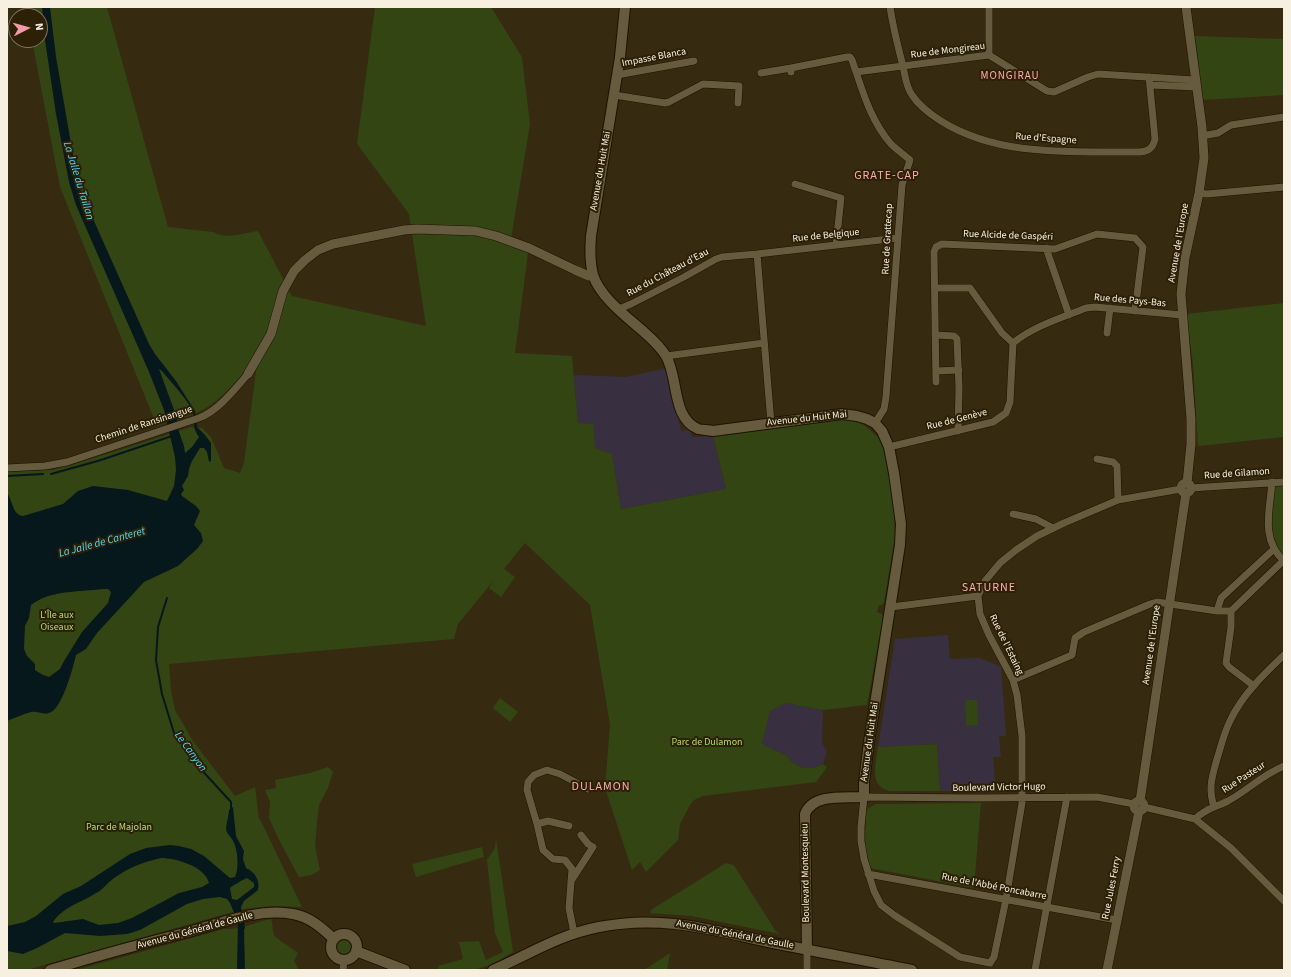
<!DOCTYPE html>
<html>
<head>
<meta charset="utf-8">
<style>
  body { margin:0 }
  #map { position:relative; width:1291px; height:977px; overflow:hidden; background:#362b11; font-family:"Source Sans 3",sans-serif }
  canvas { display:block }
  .frame { position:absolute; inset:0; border:8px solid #f7f0e1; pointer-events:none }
  .north { position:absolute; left:8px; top:8px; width:40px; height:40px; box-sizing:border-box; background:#2c2107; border:1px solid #7d745e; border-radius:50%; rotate:84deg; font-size:11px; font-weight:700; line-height:16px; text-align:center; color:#f7f0e1 }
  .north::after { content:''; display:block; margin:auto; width:14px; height:18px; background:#f49aa4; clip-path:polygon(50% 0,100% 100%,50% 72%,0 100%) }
</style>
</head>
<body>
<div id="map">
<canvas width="1291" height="977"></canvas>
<div class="frame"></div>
<div class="north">N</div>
</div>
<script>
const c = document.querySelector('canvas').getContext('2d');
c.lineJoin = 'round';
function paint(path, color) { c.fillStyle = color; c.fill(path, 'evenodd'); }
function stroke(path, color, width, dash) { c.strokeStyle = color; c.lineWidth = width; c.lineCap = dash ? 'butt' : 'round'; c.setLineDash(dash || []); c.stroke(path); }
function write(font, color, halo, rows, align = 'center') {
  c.font = font + ' "Source Sans 3",sans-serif'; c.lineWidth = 4; c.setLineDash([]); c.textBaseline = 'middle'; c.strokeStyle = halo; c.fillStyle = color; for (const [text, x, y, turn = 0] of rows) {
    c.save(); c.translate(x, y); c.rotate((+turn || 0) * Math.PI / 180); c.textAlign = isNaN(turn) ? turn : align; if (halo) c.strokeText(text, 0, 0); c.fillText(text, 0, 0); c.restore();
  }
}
paint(new Path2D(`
  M667,368L681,431L690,430L692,437L713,436L726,489L621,509L612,454L595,448L578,423L574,375L626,377Z
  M948,635L950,659L980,658L1001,667L1006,736H999L1001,757H993L996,791H940L937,744L878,747L895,639Z
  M786,703L823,710L822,743L827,751L823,764L813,768H804L793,763L787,756L762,744L770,711Z`), '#383040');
paint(new Path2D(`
  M21,7H107L168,227L213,232C226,240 244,233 258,231L292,296L426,326L409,214L357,144L375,7H491L522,57L530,124L510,245L528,253L515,353L572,356L578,423L593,424L595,448L612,454L621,509L726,489L713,436L834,420L850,419L864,425L880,439L885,451L894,505L895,537L884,602L882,605H879L877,612L882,614L883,617L867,705L823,710L786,703L770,711L762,744L787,756L793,763L804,768H813L823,764L827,767L816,782L703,796L694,800L690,805L680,824L678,840L646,872L640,862L632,870L605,788L610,725L590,605L525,543L504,569L515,577L501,597L489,588L494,580L458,624L454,639L169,664L171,690L175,710L193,741L235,796L255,787L259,819L261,821L302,907L273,906L243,909L242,911L234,914L233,912L30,969L7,970V472L53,470L69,466L191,427L202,428L211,437L224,468L240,473L244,463L256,371L246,370C232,386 216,405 196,413C184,419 170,421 157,426L60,187L32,40H40V16H24Z
  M1195,36L1284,39V95L1203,100Z
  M1284,303V437L1198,446L1193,364L1186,314Z
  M1277,484H1284V558C1265,537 1270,513 1274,487Z
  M500,698L518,712L510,722L493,708Z
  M965,700H977L978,725L966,726Z
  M937,744L940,791H890C868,787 876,762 878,747Z
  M328,767L333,772L328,788L319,805L317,822L315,846L320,870L312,875L299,877L279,840L269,818L270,802L265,790L276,788L275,780L310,773Z
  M981,803L974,888L870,868L865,846L866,810L875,804Z
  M496,839L513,952C500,960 486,968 471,970C461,971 449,970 439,970L438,966L463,959L459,942L479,941L486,960L503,952L495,933L487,860L495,848Z
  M482,847L484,857L416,877L412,864Z
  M726,863L733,865L735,867L775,930L780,934L691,916L650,913L651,910Z
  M271,919C273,923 272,930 274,935C277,939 293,949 298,953L294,961L299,970H76L224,929C243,930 254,922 271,919Z
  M335 947a9 9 0 1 1 18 0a9 9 0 1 1-18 0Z
  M670,953L667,970H644Z`), '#334512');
paint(new Path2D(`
  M42,7H50L56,57L77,178L81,192L149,344L155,354L176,381L195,411L197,427L205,435L211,443V461L209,462L207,452L204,448H200L192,461L189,469L188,476L182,486L184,490L181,494L182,496L196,506L200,511L194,525L201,533L203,541L197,549L178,566L144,582L97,633L86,649L76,655C73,668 62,710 49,713C43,715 37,711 31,712C23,714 15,718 7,721V493C13,500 12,515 23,516L63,504L78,491L93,486L128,490L167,501L174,486L176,470L175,457L164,410L149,372L76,205L69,182L56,114L45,40ZM159,369L162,371C170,381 189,401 193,412C196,423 191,426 199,437L192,447L185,453L184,446L178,429L177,418ZM103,589H108L111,592L108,603L82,632L64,661L60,669L49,677L43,675L35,670V664L27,656L24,649L25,626L29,618L31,605C50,590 79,592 103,589Z
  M233,807L236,836L244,851L243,859L246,868C255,872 260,880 258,890L244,901L241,907L245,928L244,930L245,970H237L238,922L230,903L227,899L220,897L203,899L187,904L140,930L127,934L100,936L65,933L37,948L23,954L7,951V926L25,922L36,916L63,894L81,886L130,854L146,848L170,845L179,846L191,849L204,856L230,878L235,877C239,869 238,852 234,843C232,837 227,835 226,829C226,823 229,816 229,810ZM161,858C175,858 205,866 209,883L202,887L179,893L132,918L118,923L99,925L83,919L54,923L53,922C64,906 81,903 96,893C101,891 104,887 108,883C125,869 139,863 161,858ZM247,878L254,883V887L237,900L232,899L230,888C232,886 244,879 247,878Z`), '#07181d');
stroke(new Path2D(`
  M51,474L101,460L172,436
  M7,476L43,474
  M167,598L158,627L156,660L162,694L174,733L197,765L231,802V811`), '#07181d', 2);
const minor = new Path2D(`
  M890,7C893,27 898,47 903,66C905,76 906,87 912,95C919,106 930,114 941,121C1000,158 1074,151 1140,152C1149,151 1153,148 1155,139L1149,77
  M989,7V55
  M791,72V68L847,57H850L852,60C862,89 870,120 891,144C896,149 903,154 910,160L902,185L886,397L884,409L875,423
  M856,72L989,55L1047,91L1054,92L1088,77L1098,74L1195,80
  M761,73L791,68
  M617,75L694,61
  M1150,85L1196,87
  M614,95L665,103L669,102L703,84L739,86L738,103
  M1202,136L1218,133L1231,125L1284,117
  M795,184L841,198L836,245
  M1199,193L1207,194L1284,187
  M1046,248L1069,315
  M757,254L898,238
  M935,288H970L1002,333L1013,343
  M619,309L631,304L684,277L716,259L722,257L757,254L771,423
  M1107,333L1110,308
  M935,335L954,336L957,339L959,388L958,431
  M1013,343C1034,326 1061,318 1086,308L1095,307L1182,315
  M666,356L764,343
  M936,371L959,370
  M936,382L934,252L936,247L942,244L1055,249L1097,234L1135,238L1143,247L1135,311
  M889,447L993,422L1006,413L1010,402L1013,343
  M1097,459L1113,462L1117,466L1118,500
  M7,468L45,466L67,462L199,418C218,411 235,389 248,374
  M1272,482C1270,509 1260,539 1284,561
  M1191,488L1284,482
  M1013,514L1036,519L1053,528
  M891,607L978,596
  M1217,611L1221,598L1274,549
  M1231,611V627L1226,663L1229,667L1254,686
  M1013,680L1072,655L1075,638L1084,632L1150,604L1157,602L1217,611H1231L1284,560
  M1144,807L1195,819L1231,848L1284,901
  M1214,807C1208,788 1212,777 1217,759C1221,746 1224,733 1230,721C1242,695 1264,674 1284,655
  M1195,819C1207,808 1214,808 1228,801C1248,790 1262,775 1284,766
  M537,824L548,821L569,826
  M868,874L1117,920
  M571,881L593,847L588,844L581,835
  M574,933L569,908L572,869L565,860L553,859L543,850L537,824L527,790L528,782L534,775L547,770L560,774L588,789
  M807,950V970
  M990,963L994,957L1006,899L1022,803V736L1017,695L1013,680L989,635L980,614L978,596L985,581L1000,563L1016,550L1037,536L1064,523L1118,500L1181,489
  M990,963L960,957L894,915L881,905L874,891L864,859L861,841V827L864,797L977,798L1097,797L1134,804
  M343,970L344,960
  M1035,970L1067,797`);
const tertiary = new Path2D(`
  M1186,7L1202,127L1204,158L1199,193L1185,258L1181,294L1191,419V444L1187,483
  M248,374L271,334L283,291L294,271L305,260L318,250L333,244L404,230L417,229L476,231L496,236L529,248L575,270L589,276L593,275
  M1181 488a5 5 0 1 1 10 0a5 5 0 1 1-10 0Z
  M1134 806a5 5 0 1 1 10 0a5 5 0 1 1-10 0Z
  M1140,801L1186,493
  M1107,970L1139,811`);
const secondary = new Path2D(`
  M625,7L620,57L591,236C590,248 590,263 593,275C600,297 627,317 644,332C652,339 660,346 666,356C679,378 671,417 698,429C702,430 708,430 713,431L842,414L857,416L867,419L875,423L882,431L889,447L894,473L901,524L900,545L869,742L864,782V797C845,798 813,793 805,814L807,950
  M331 947a13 13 0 1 1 26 0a13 13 0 1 1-26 0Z
  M356,951L405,970
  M50,970C97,956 144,943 192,931C224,922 259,908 293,914C310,917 322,928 334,939
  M493,970C530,954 558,935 599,927C664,914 715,931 778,944C823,953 868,961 912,970`);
stroke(minor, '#1d1300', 8);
stroke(tertiary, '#1d1300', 10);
stroke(secondary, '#1d1300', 12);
stroke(minor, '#665a3f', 7);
stroke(tertiary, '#665a3f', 9);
stroke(secondary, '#665a3f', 10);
write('10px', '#f7f0e1', '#2c2107', [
  ["Rue de Mongireau",948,51,-7],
  ["Impasse Blanca",654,58,-11],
  ["Rue d'Espagne",1046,139,4],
  ["Avenue du Huit Mai",601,171,-80],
  ["Rue de Belgique",826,236,-6],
  ["Rue Alcide de Gaspéri",1008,236,2],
  ["Rue de Grattecap",888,239,-87],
  ["Avenue de l'Europe",1179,243,-80],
  ["Rue du Château d'Eau",668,273,-28],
  ["Rue des Pays-Bas",1130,301,5],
  ["Avenue du Huit Mai",807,419,-6],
  ["Rue de Genève",957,420,-14],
  ["Chemin de Ransinangue",144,425,-18],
  ["Rue de Gilamon",1237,474,-4],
  ["Rue de l'Estaing",1006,645,64],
  ["Avenue de l'Europe",1152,645,-82],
  ["Avenue du Huit Mai",870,742,-82],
  ["Rue Pasteur",1244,778,-33],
  ["Boulevard Victor Hugo",999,788,-1],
  ["Boulevard Montesquieu",806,873,-91],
  ["Rue de l'Abbé Poncabarre",994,887,11],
  ["Rue Jules Ferry",1112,888,-79],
  ["Avenue du Général de Gaulle",195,931,-15],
  ["Avenue du Général de Gaulle",735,935,11]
]);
write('10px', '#b1de68', '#2c2107', [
  ["L'Île aux",57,616],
  ["Oiseaux",57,628],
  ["Parc de Dulamon",707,743],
  ["Parc de Majolan",119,828]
]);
c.letterSpacing = '1px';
write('11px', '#feaab2', '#2c2107', [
  ["MONGIRAU",1010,77]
]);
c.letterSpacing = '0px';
write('italic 11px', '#51dafb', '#2c2107', [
  ["La Jalle du Taillan",78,181,73],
  ["La Jalle de Canteret",102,543,-15],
  ["Le Canyon",190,752,54]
]);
c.letterSpacing = '1px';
write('12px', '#feaab2', '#2c2107', [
  ["GRATE-CAP",887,176],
  ["SATURNE",989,588],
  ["DULAMON",601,787]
]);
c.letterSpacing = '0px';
</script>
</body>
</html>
